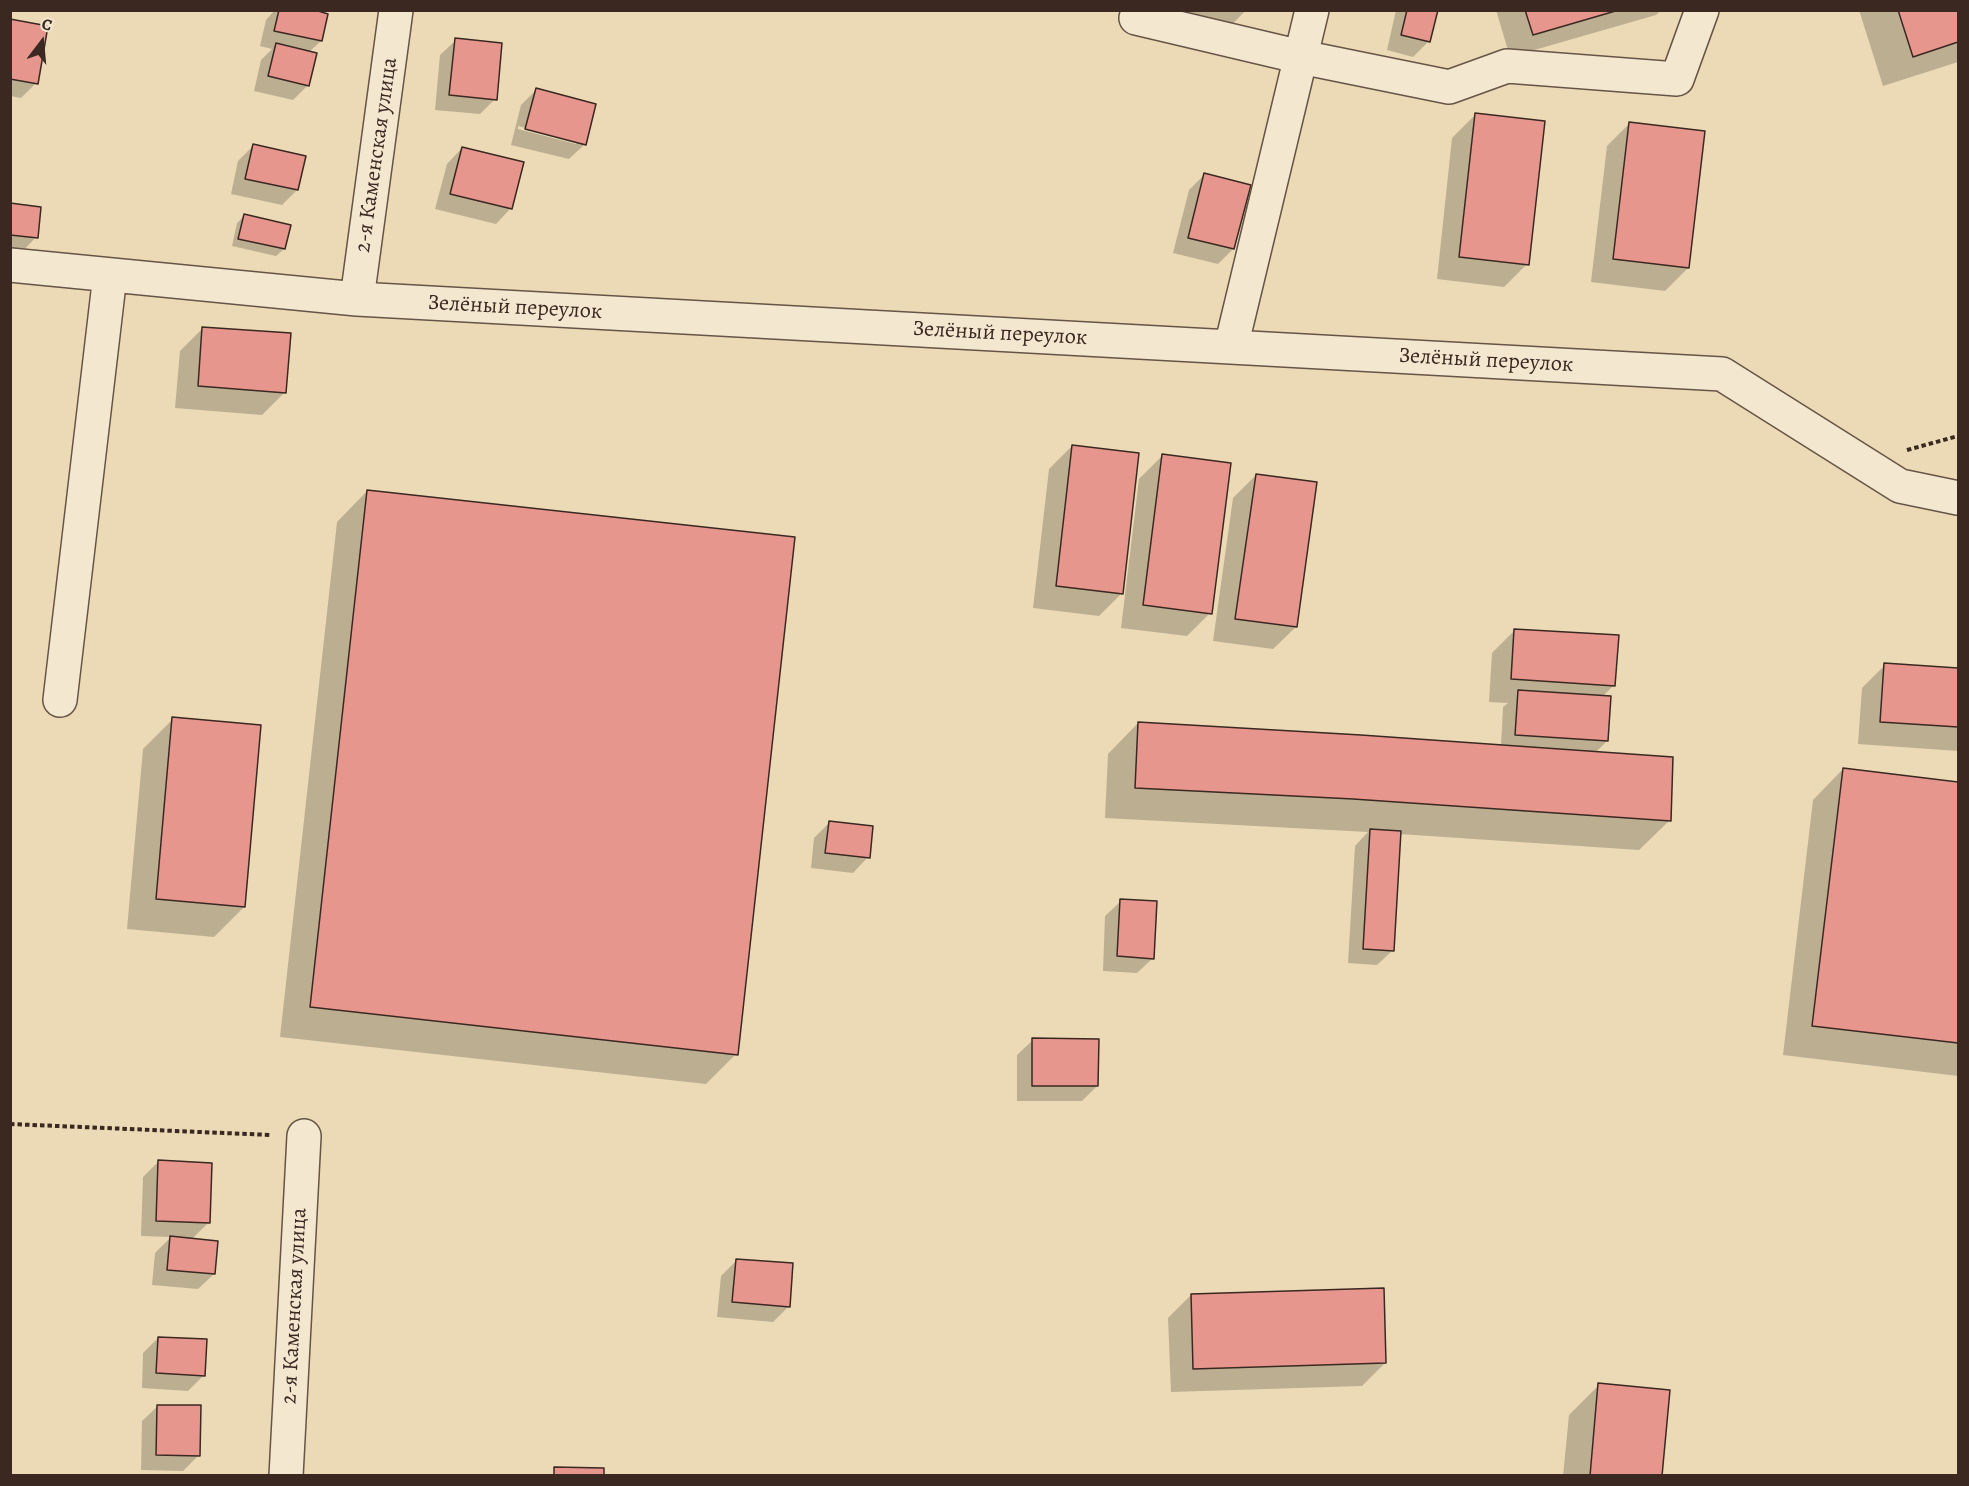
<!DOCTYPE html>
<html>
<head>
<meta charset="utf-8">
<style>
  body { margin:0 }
  #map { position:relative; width:1969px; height:1486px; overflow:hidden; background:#ecdab6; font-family:Alegreya,serif }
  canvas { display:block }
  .frame { position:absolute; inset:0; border:12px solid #3a2821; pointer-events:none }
  .north { position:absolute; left:12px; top:12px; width:60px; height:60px; -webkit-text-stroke:4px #f3e7d0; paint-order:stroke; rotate:16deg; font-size:16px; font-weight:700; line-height:24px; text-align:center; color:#3a2821 }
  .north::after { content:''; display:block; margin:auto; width:21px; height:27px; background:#3a2821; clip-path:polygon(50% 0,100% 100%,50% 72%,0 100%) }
</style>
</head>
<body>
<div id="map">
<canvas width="1969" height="1486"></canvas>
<div class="frame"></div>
<div class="north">С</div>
</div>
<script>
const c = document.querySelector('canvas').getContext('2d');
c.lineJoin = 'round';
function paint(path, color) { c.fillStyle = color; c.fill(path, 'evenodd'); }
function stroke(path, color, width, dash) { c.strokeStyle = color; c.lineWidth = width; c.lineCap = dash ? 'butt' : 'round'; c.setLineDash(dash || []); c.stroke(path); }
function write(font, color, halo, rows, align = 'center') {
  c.font = font + ' Alegreya,serif'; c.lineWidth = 5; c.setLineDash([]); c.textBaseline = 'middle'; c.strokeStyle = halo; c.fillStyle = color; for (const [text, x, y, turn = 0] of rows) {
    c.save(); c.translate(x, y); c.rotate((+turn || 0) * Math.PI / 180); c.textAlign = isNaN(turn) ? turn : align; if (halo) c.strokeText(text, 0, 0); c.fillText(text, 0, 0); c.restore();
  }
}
paint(new Path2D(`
  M275,10H308L321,41L309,52L308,85L293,100L254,91L261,60L272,49L260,46L266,20Z
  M1133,10H1246L1221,36Z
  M1396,10H1436L1429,41L1413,57L1387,50Z
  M1496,10H1661L1656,15L1510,57Z
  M1859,10H1958V62L1883,86Z
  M10,20L36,83L21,98L10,96Z
  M456,40L495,99L480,114L435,110L440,55Z
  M536,90L585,144L569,159L511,145L521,105ZM518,126L576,141V144L518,129Z
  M1475,115L1527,264L1504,287L1437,279L1452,138Z
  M1630,123L1688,268L1665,291L1591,282L1607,146Z
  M253,146L297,190L282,205L231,194L238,161Z
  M462,148L511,208L496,224L435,209L447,164Z
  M1204,175L1233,249L1218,264L1173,253L1189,190Z
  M10,204L36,237L21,253L10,251Z
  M244,216L289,226L284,249L276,256L232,246L237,223Z
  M203,328L285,392L262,415L175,408L180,351Z
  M1072,446L1122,593L1099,616L1033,608L1049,469Z
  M1162,456L1210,613L1187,636L1121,628L1139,479Z
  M1256,475L1296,627L1273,649L1213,641L1233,498Z
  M367,491L736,1054L706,1084L280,1037L337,522Z
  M1515,630L1614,685L1602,697L1607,741L1595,753L1670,820L1639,850L1399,834L1393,950L1377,965L1348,963L1355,846L1368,832L1105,818L1108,754L1138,723L1501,746L1503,707L1508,703L1489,702L1492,653Z
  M1885,665L1958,670V751L1858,744L1862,688Z
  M173,719L244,907L214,937L127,929L143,749Z
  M1843,769L1958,783V1076L1783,1055L1813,800Z
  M829,823L868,857L853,873L811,868L814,838Z
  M1121,901L1153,958L1137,973L1103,971L1105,916Z
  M1033,1040L1097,1086L1082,1101H1017V1055Z
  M158,1162L208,1223L191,1240L214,1274L198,1289L152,1285L155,1253L171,1237L141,1236L143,1177Z
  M737,1260L788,1307L773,1322L717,1317L721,1276Z
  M1191,1295L1385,1363L1362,1386L1171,1392L1168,1318Z
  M158,1338L203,1376L188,1391L142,1388L143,1353Z
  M1599,1385L1661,1476H1563L1569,1415Z
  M158,1406L198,1456L183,1471L141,1470L142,1421Z`), '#0003');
const building = new Path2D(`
  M279,10H315L328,14L322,41L274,31Z
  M1407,10H1438L1430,42L1401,35Z
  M1525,10H1619L1533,35Z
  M1898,10H1958V42L1913,57Z
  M10,19L48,26L38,84L10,79Z
  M455,38L502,43L497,100L449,95Z
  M276,43L317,53L309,86L268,76Z
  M536,88L596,104L586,145L525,129Z
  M1475,113L1545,121L1529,265L1459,257Z
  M1629,122L1705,131L1689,268L1613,259Z
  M253,144L306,156L298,190L245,179Z
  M462,147L524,162L512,209L450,194Z
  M1204,173L1251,185L1234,249L1188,238Z
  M10,203L41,207L38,238L10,235Z
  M244,214L291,225L285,249L238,239Z
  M202,327L291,333L286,393L198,386Z
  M1072,445L1139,453L1123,594L1056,586Z
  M1162,454L1231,463L1212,614L1143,605Z
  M1256,474L1317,482L1297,627L1235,619Z
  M367,490L795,537L738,1055L310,1007Z
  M1514,629L1619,635L1615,686L1511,679Z
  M1884,663L1958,668V727L1880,722Z
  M1518,690L1611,696L1608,741L1515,735Z
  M172,717L261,725L245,907L156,899Z
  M1138,722L1361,735L1673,757L1671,821L1353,799L1135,788Z
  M1843,768L1958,782V1043L1812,1026Z
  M829,821L873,826L870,858L825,853Z
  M1370,829L1401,831L1394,951L1363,949Z
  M1120,899L1157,901L1154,959L1117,956Z
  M1032,1038L1099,1039L1098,1086H1032Z
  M158,1160L212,1163L210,1223L156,1221Z
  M170,1236L218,1241L215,1274L167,1270Z
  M736,1259L793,1263L790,1307L732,1302Z
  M1384,1288L1386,1363L1193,1369L1191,1294Z
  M158,1337L207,1339L205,1376L156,1373Z
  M1598,1383L1670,1390L1662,1476H1590Z
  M157,1405H201L200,1456L156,1455Z
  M554,1467L604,1468V1476H554Z`);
paint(building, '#e6968d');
stroke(building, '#3a2821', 1.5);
const minor = new Path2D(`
  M1136,18L1301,57L1449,87L1507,66L1677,79L1702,10
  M10,265L357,299L1722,374L1900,486L1958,498
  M357,299L396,10
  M1231,347L1312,10
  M60,700L110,275
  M286,1476L304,1136`);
stroke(minor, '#665446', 36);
stroke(new Path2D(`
  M1907,450L1958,436
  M10,1124L271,1135`), '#3a2821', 4, [4.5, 3]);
stroke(minor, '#f3e7d0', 33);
write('22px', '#3a2821', '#f3e7d0', [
  ["2-я Каменская улица",377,155,-82],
  ["Зелёный переулок",515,308,3],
  ["Зелёный переулок",1000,334,3],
  ["Зелёный переулок",1486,361,3],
  ["2-я Каменская улица",295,1306,-87]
]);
</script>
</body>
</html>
